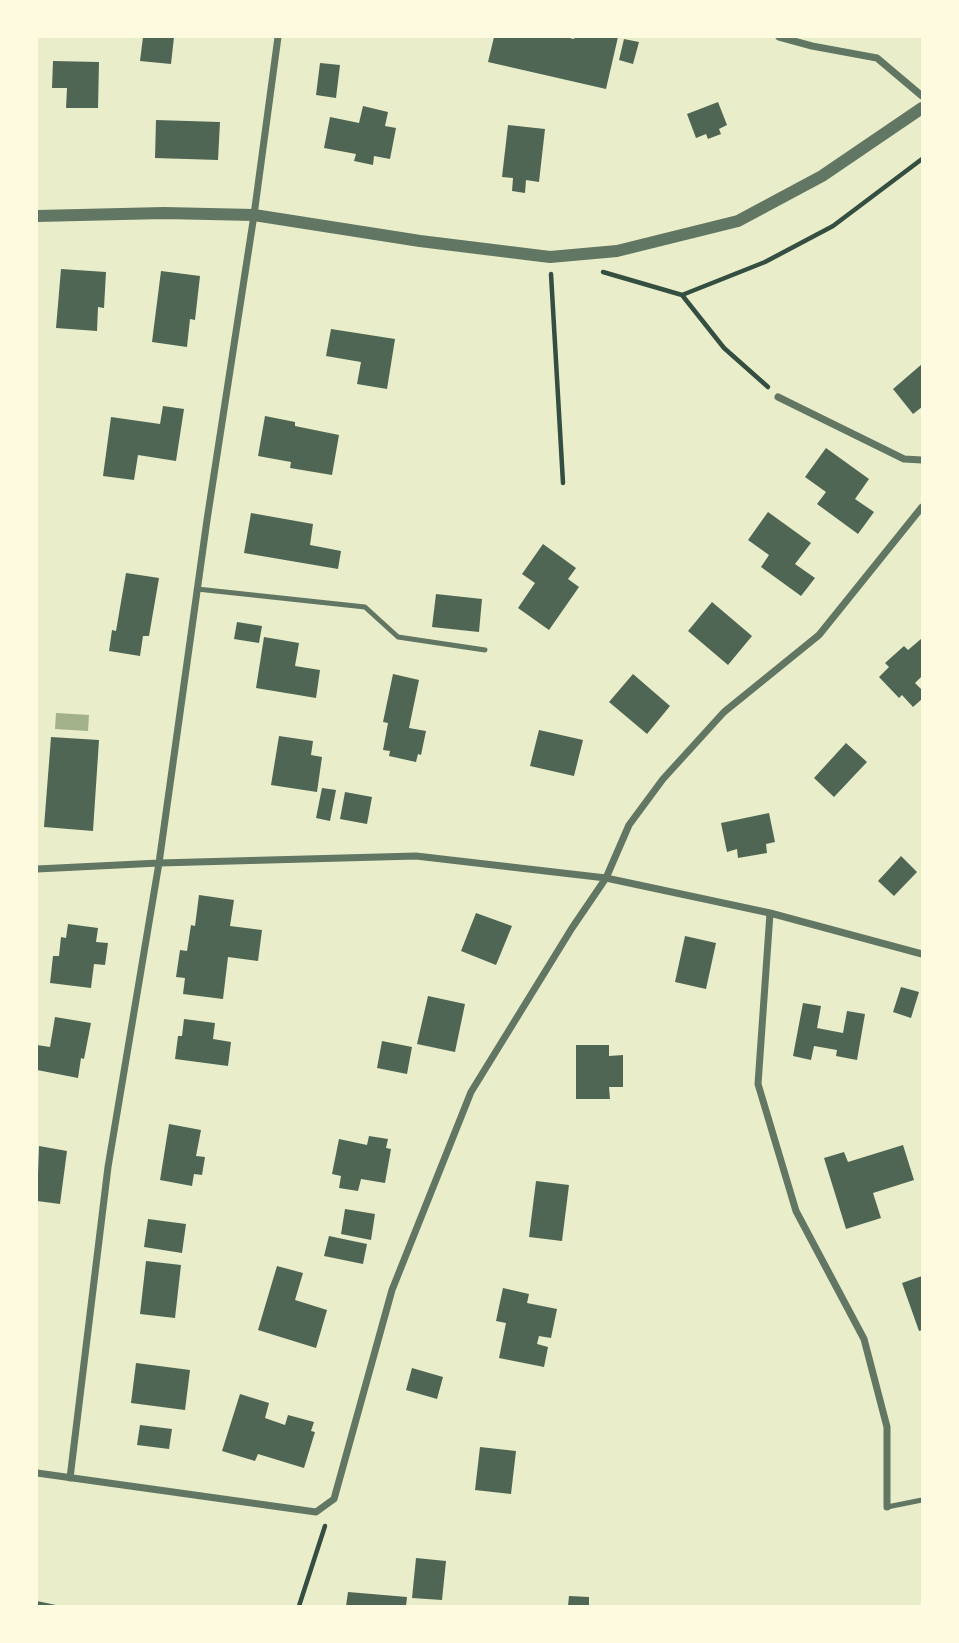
<!DOCTYPE html>
<html>
<head>
<meta charset="utf-8">
<style>
  body { margin:0 }
  #map { position:relative; width:959px; height:1643px; overflow:hidden; background:#e9edc9; font-family:"Varela Round",sans-serif }
  canvas { display:block }
  .frame { position:absolute; inset:0; border:38px solid #fefae0; pointer-events:none }
</style>
</head>
<body>
<div id="map">
<canvas width="959" height="1643"></canvas>
<div class="frame"></div>
</div>
<script>
const c = document.querySelector('canvas').getContext('2d');
c.lineJoin = 'round';
function paint(path, color) { c.fillStyle = color; c.fill(path, 'evenodd'); }
function stroke(path, color, width, dash) { c.strokeStyle = color; c.lineWidth = width; c.lineCap = dash ? 'butt' : 'round'; c.setLineDash(dash || []); c.stroke(path); }
paint(new Path2D(`
  M56,713L89,715L88,731L55,729Z`), '#a3b18a');
paint(new Path2D(`
  M143,37H174L171,64L140,61Z
  M494,37H565L574,39L575,37H618L606,89L488,62Z
  M624,39L639,42L633,64L619,60Z
  M53,61L99,62L98,108H66L67,88H52Z
  M320,63L340,65L336,98L316,95Z
  M718,102L727,125L719,129L721,134L708,139L706,134L696,138L687,114Z
  M363,106L388,112L385,126L396,128L390,159L374,156L373,165L354,161L356,154L324,148L330,117L359,123Z
  M156,120L220,122L218,160L155,158Z
  M508,125L545,129L539,182L526,180L525,193L512,191L513,178L502,177Z
  M61,269L106,272L104,308L98,307L97,331L56,328Z
  M161,271L200,276L195,320L190,319L187,347L152,342Z
  M331,329L395,339L387,389L357,384L361,362L326,356Z
  M922,364V407L913,414L893,389Z
  M163,406L184,409L176,461L138,455L134,480L103,476L111,417L160,424Z
  M265,416L295,422V426L339,435L332,475L290,468L291,462L258,456Z
  M826,448L869,479L855,499L874,512L858,534L817,504L826,492L805,477Z
  M768,512L811,543L795,564L815,578L801,596L761,567L769,555L748,540Z
  M251,513L313,524L310,545L341,551L338,569L244,553Z
  M543,544L576,568L568,579L579,587L549,630L518,608L535,583L522,574Z
  M126,573L159,578L149,636H143L140,656L109,651L112,630L116,631Z
  M436,594L482,599L479,632L432,627Z
  M712,602L752,636L728,665L688,631Z
  M237,622L262,626L259,643L234,639Z
  M264,637L299,643L295,666L320,670L316,698L256,688Z
  M921,639L922,676L915,683L922,690V699L913,707L902,695L899,698L879,677L889,667L885,663L904,646L908,650Z
  M393,674L419,680L409,728L426,731L421,755L418,754L416,762L389,756L390,751L383,750L388,723L383,722Z
  M633,674L670,706L647,734L609,702Z
  M539,730L583,740L574,776L530,766Z
  M279,736L313,741L311,755L322,757L317,792L271,785Z
  M51,737L99,740L93,831L44,827Z
  M846,743L867,762L834,797L814,778Z
  M322,788L336,790L330,821L316,818Z
  M345,792L372,797L367,824L340,819Z
  M769,813L775,842L766,844L767,853L738,858L737,849L727,852L721,823Z
  M901,856L917,872L894,896L878,881Z
  M199,895L234,900L230,926L262,930L258,961L228,957L223,999L183,994L185,978L176,977L180,950L187,951L191,925L195,926Z
  M476,913L512,926L496,965L461,951Z
  M68,924L98,928L96,942L108,943L105,965L94,964L91,988L50,983L53,956H59L61,937L66,938Z
  M685,936L716,943L706,989L675,982Z
  M901,987L919,992L911,1018L893,1012Z
  M428,996L465,1004L455,1052L417,1044Z
  M803,1003L821,1006L817,1028L843,1033L847,1011L865,1014L857,1060L836,1056L837,1050L814,1046L811,1060L793,1056Z
  M55,1017L91,1023L84,1059L81,1058L78,1078L37,1070V1045L50,1047Z
  M184,1019L215,1023L213,1039L231,1042L228,1066L175,1059L178,1036H182Z
  M382,1041L412,1047L407,1074L377,1068Z
  M576,1045H609V1056L623,1055V1087H609L610,1099H576Z
  M169,1124L201,1130L196,1156L205,1157L202,1175L194,1174L192,1186L160,1180Z
  M369,1136L388,1139L386,1148L391,1149L385,1183L361,1179L358,1191L339,1188L341,1176L332,1174L339,1139L367,1145Z
  M903,1145L914,1180L873,1193L881,1218L846,1229L824,1158L844,1152L848,1162Z
  M39,1146L67,1151L60,1204L37,1201Z
  M536,1181L569,1185L562,1241L529,1237Z
  M345,1209L375,1214L371,1240L341,1234Z
  M148,1219L186,1224L182,1253L144,1247Z
  M329,1236L367,1244L363,1264L324,1256Z
  M146,1261L181,1265L175,1318L140,1314Z
  M277,1266L303,1273L295,1300L327,1310L316,1348L258,1330Z
  M922,1276V1330L919,1331L902,1283Z
  M503,1288L529,1294L527,1303L557,1309L551,1338L539,1336L537,1344L548,1347L544,1367L499,1358L506,1323L496,1321Z
  M136,1363L190,1370L185,1410L131,1403Z
  M412,1368L443,1377L437,1399L406,1390Z
  M240,1394L269,1403L265,1418L285,1425L288,1415L314,1422L311,1431L315,1432L304,1468L258,1454L255,1461L222,1451Z
  M140,1425L172,1429L169,1449L137,1445Z
  M480,1447L516,1451L511,1494L475,1490Z
  M416,1558L446,1561L442,1600L412,1598Z
  M348,1592L407,1597L406,1606H346Z
  M569,1596L589,1597V1606H568Z
  M37,1601L56,1605V1606H37Z`), '#4f6655');
stroke(new Path2D(`
  M603,272L682,295L724,348L768,387
  M551,274L563,483
  M682,295L765,262L833,226L922,159
  M299,1606L325,1526`), '#344e41', 4.5);
stroke(new Path2D(`
  M197,589L365,607L398,637L485,650
  M887,1507L922,1500`), '#617663', 5);
stroke(new Path2D(`
  M779,37L812,46L877,58L922,96
  M778,397L904,459L922,460
  M37,869L159,863L416,856L606,878L770,913L922,954
  M770,913L758,1084L796,1211L864,1339L887,1427V1507
  M37,1473L316,1512L334,1499L392,1290L471,1092L572,928L606,878L629,825L663,779L724,712L819,635L922,507
  M70,1478L108,1167L159,863L207,520L254,215L278,37`), '#617663', 7);
stroke(new Path2D(`
  M37,216L164,213L254,215L420,241L550,257L617,251L738,221L822,176L922,108`), '#617663', 12);
</script>
</body>
</html>
